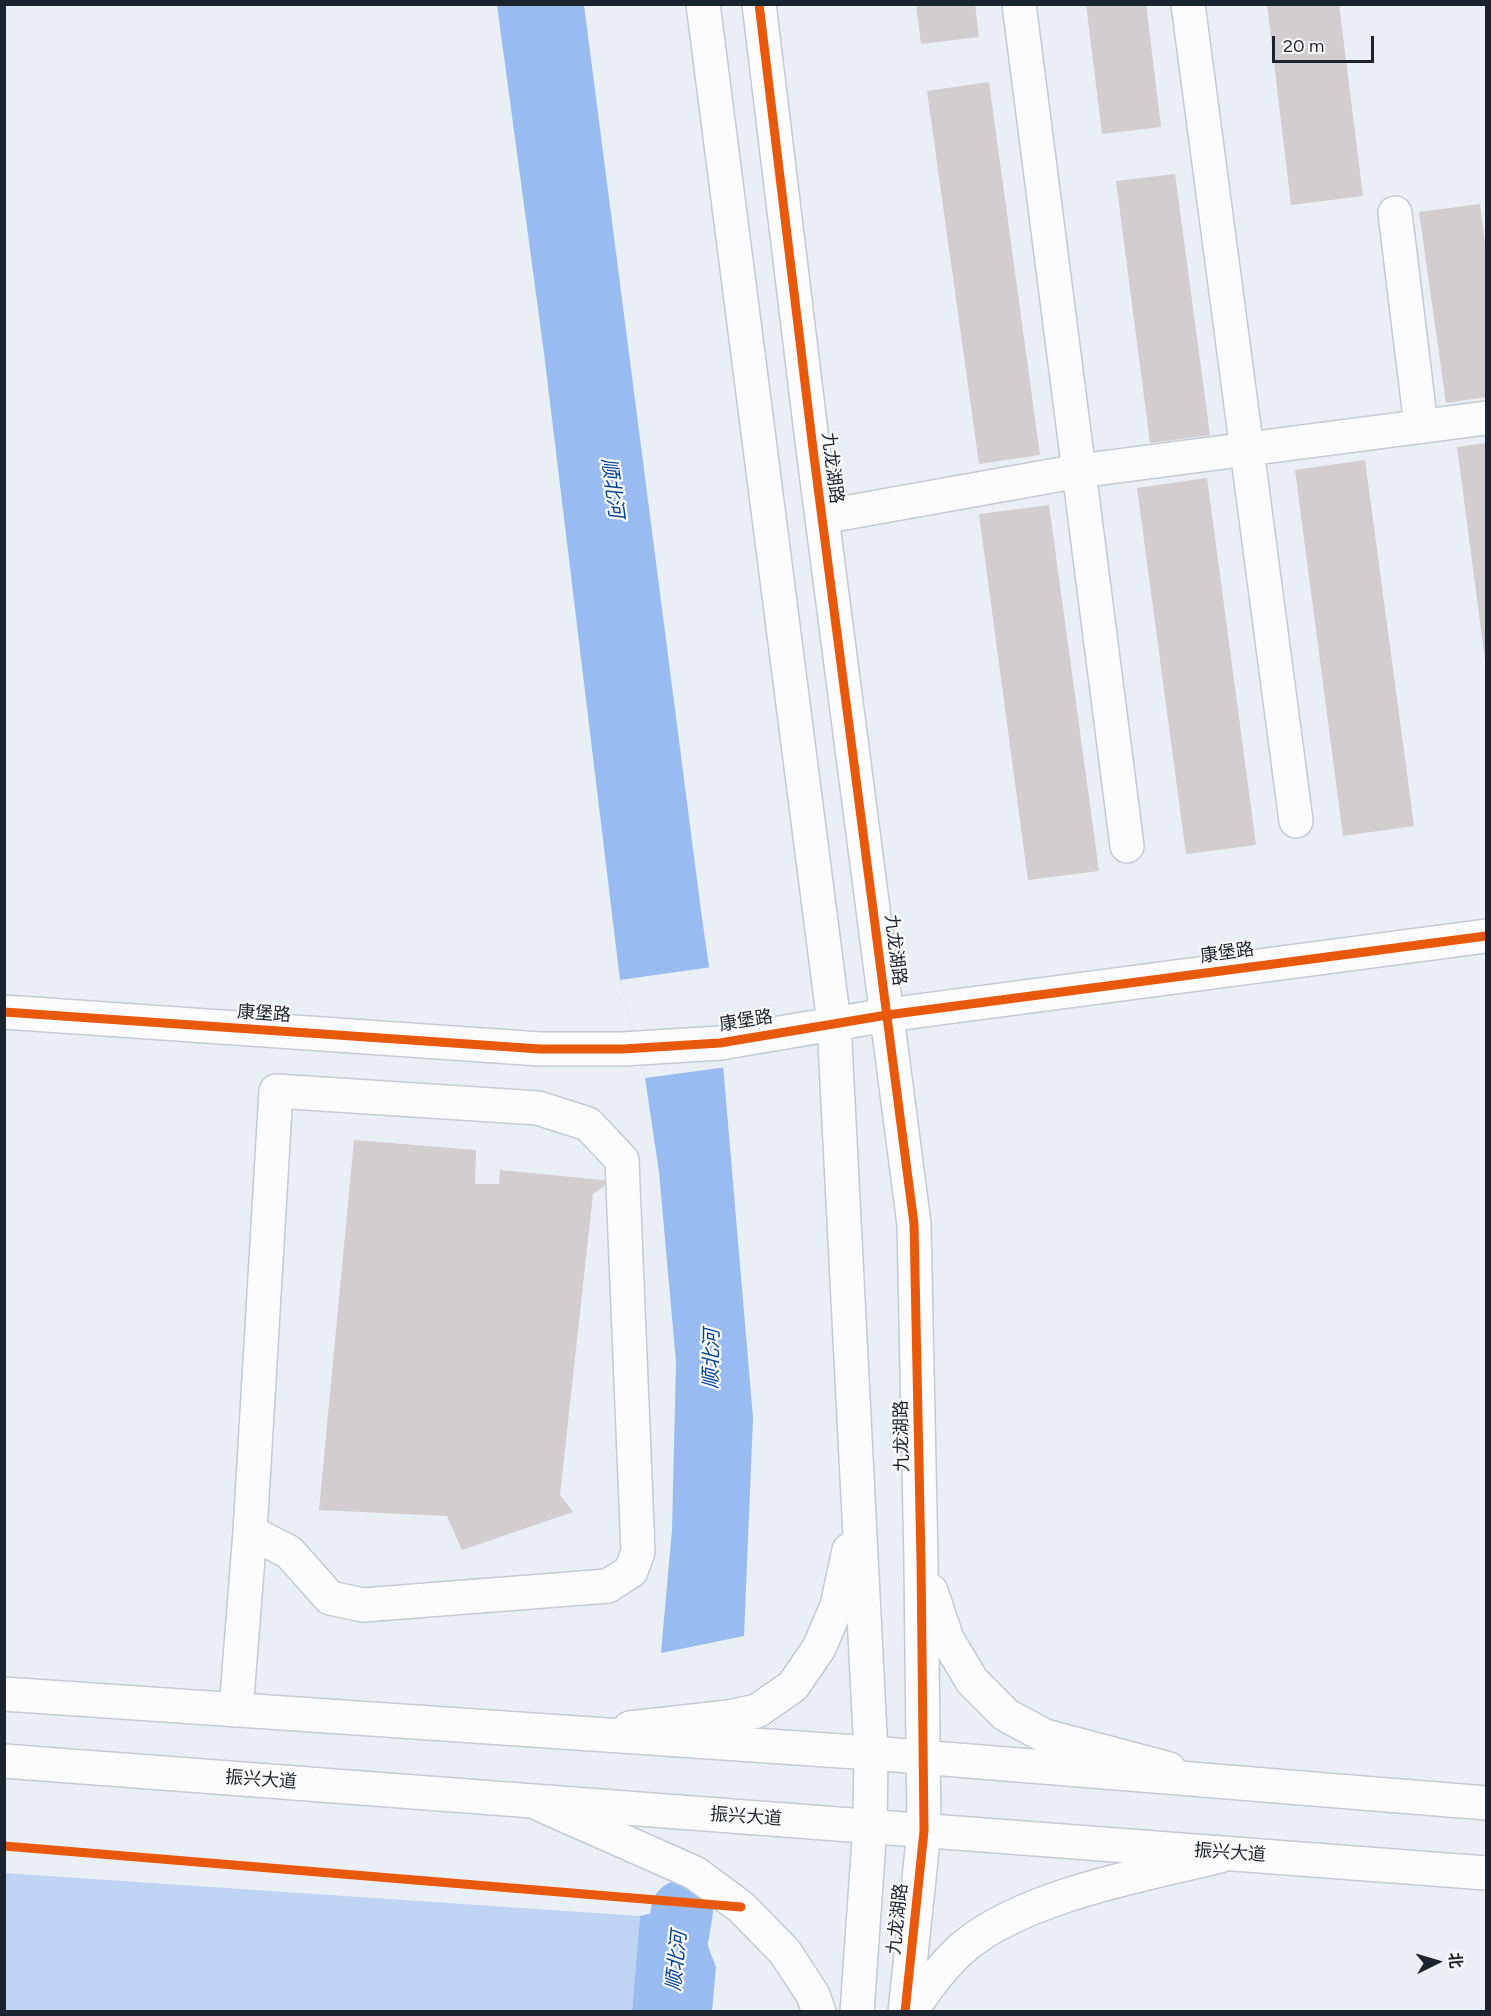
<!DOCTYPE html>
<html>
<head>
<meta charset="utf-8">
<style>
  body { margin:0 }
  #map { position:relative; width:1491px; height:2016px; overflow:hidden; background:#eaeef5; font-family:Figtree,"Noto Sans SC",sans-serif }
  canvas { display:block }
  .frame { position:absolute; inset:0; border:6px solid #1b232e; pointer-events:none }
  .north { position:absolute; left:1407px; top:1932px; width:60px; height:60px; -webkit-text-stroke:4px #fafafa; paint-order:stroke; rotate:85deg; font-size:16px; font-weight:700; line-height:24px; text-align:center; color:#1b232e }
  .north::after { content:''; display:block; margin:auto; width:21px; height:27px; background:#1b232e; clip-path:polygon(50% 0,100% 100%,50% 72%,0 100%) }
  .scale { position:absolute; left:1272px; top:36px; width:102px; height:27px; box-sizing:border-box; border:3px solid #1b232e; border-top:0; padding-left:8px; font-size:18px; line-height:21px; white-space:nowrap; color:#1b232e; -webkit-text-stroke:4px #fafafa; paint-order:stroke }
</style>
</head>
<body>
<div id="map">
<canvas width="1491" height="2016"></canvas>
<div class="frame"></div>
<div class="north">北</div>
<div class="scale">20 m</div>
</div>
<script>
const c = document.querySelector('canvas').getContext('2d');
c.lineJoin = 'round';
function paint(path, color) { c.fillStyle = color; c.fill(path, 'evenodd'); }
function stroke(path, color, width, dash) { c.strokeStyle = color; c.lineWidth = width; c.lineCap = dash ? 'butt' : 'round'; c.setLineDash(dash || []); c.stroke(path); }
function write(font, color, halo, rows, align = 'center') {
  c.font = font + ' Figtree,"Noto Sans SC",sans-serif'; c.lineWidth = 4.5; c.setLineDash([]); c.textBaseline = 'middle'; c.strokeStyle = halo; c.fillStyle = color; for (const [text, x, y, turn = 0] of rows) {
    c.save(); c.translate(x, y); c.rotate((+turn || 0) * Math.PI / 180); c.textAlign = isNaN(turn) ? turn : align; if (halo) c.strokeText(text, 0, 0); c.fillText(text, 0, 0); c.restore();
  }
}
paint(new Path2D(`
  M4,1873L640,1916L632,2011H5Z`), '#bfd3f2');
paint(new Path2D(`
  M497,5H584L701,911L723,1065L753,1418L744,1636L661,1653L672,1530L676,1362L659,1172L645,1078L620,980L544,353Z
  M656,1912L701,1928L716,1967L712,2011H632L640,1916Z`), '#98bcf1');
paint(new Path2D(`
  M712,967L727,1067L645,1078L620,980Z`), '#eaeef5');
stroke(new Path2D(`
  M672,2012L677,1940L682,1911`), '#98bcf1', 62);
paint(new Path2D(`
  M916,4H975L979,37L921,44Z
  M1086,4H1146L1161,127L1102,134Z
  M1267,4H1339L1363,196L1291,205Z
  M989,82L1040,455L979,464L927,91Z
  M1175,174L1210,435L1150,443L1116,181Z
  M1480,204L1486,251V397L1446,403L1419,212Z
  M1486,443V660H1485L1457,447Z
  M1365,460L1414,826L1343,836L1295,470Z
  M1207,478L1256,845L1186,854L1137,488Z
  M1049,505L1099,871L1028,880L979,514Z
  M354,1140L476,1150L475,1184H499L500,1170L612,1181L593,1194L560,1495L573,1512L462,1550L447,1516L319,1510Z`), '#d2cdce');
const minor = new Path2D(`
  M703,4L834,1023L871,1753L870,1826L857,2012
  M759,4L813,449L914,1224L921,1562L924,1831L905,2012
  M1019,4L1127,846
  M1188,4L1296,821
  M1395,213L1421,426
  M822,517L1079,471L1486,418
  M4,1012L540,1049H623L720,1043L887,1015L1486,936
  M931,1591L947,1639L972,1681L1006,1715L1045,1736L1169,1769
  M236,1710L250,1532L276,1091L538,1108L588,1124L622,1160L638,1552L631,1571L608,1586L363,1605L330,1598L289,1552L250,1532
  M630,1728L729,1717L757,1711L793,1686L819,1648L837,1606L849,1550
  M537,1803L695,1873L741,1907L785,1952L813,1995L819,2012
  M910,2012C927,1988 944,1963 966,1945C1028,1895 1143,1875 1220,1856`);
const major = new Path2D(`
  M4,1694L871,1753L1486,1803
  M4,1761L1486,1873`);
stroke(minor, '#c3cad3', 36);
stroke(major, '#c3cad3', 36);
stroke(minor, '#fcfcfe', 33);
stroke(major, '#fcfcfe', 33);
stroke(new Path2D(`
  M759,4L813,449L914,1224L921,1562L924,1831L905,2012
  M4,1012L540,1049H623L720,1043L887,1015L1486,936
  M4,1846L741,1907`), '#e8590c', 9);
write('18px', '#1b232e', '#fafafa', [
  ["九龙湖路",832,468,83],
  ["九龙湖路",895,950,83],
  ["康堡路",1227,953,-8],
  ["康堡路",264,1014,4],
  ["康堡路",746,1021,-9],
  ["九龙湖路",902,1436,-91],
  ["振兴大道",261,1780,4],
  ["振兴大道",746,1817,4],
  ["振兴大道",1230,1853,4],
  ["九龙湖路",898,1919,-84]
]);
write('italic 20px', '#024397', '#fafafa', [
  ["顺北河",612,488,82],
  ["顺北河",712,1359,-89],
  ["顺北河",677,1961,-84]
]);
</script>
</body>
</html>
